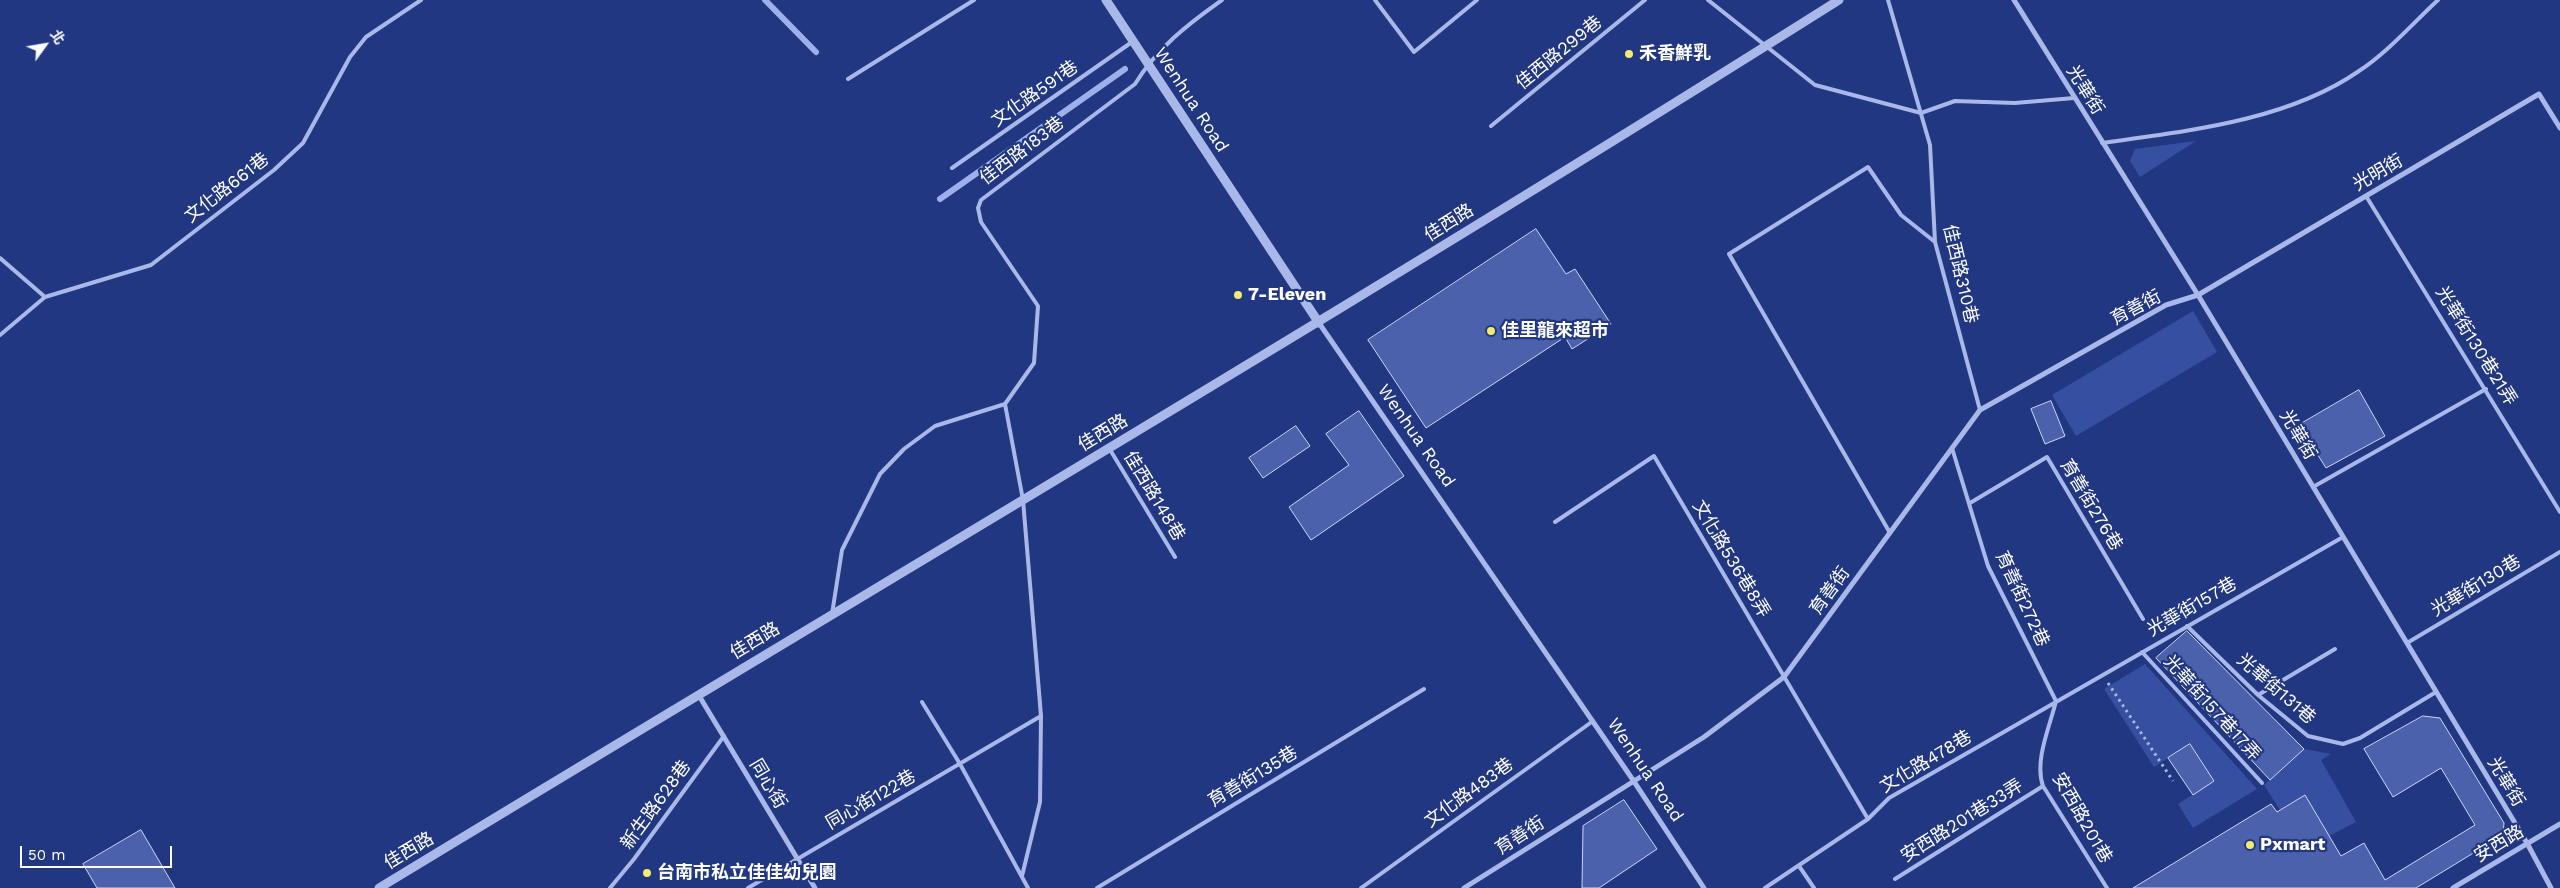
<!DOCTYPE html>
<html>
<head>
<meta charset="utf-8">
<style>
  body { margin:0 }
  #map { position:relative; width:2560px; height:888px; overflow:hidden; background:#223782; font-family:"Work Sans","Noto Sans TC",sans-serif }
  canvas { display:block }
  .north { position:absolute; left:20px; top:20px; width:50px; height:50px; -webkit-text-stroke:4px #223782; paint-order:stroke; rotate:58deg; font-size:14px; font-weight:700; line-height:20px; text-align:center; color:#fff }
  .north::after { content:''; display:block; margin:auto; width:18px; height:22px; background:#fff; clip-path:polygon(50% 0,100% 100%,50% 72%,0 100%) }
  .scale { position:absolute; left:20px; top:846px; width:152px; height:22px; box-sizing:border-box; border:2px solid #fff; border-top:0; padding-left:6px; font-size:15px; line-height:18px; white-space:nowrap; color:#fff; -webkit-text-stroke:4px #223782; paint-order:stroke }
</style>
</head>
<body>
<div id="map">
<canvas width="2560" height="888"></canvas>
<div class="north">北</div>
<div class="scale">50 m</div>
</div>
<script>
const c = document.querySelector('canvas').getContext('2d');
c.lineJoin = 'round';
function paint(path, color) { c.fillStyle = color; c.fill(path, 'evenodd'); }
function stroke(path, color, width, dash) { c.strokeStyle = color; c.lineWidth = width; c.lineCap = dash ? 'butt' : 'round'; c.setLineDash(dash || []); c.stroke(path); }
function write(font, color, halo, rows, align = 'center') {
  c.font = font + ' "Work Sans","Noto Sans TC",sans-serif'; c.lineWidth = 4.5; c.setLineDash([]); c.textBaseline = 'middle'; c.strokeStyle = halo; c.fillStyle = color; for (const [text, x, y, turn = 0] of rows) {
    c.save(); c.translate(x, y); c.rotate((+turn || 0) * Math.PI / 180); c.textAlign = isNaN(turn) ? turn : align; if (halo) c.strokeText(text, 0, 0); c.fillText(text, 0, 0); c.restore();
  }
}
paint(new Path2D(`
  M2196,141L2140,177L2130,161L2135,149Z
  M2193,311L2217,352L2076,436L2052,395Z
  M2145,664L2257,789L2193,828L2178,804L2213,781L2190,744L2154,767L2104,689Z
  M2304,749L2331,754L2321,760L2356,822L2329,836L2280,810L2264,785Z`), '#364fa0');
stroke(new Path2D(`
  M765,0L816,52
  M940,199L1125,69`), '#9db0e9', 6);
const building = new Path2D(`
  M1536,229L1566,274L1575,269L1611,324L1572,349L1565,337L1426,428L1368,340Z
  M2359,390L2385,436L2326,468L2299,425Z
  M2051,401L2065,436L2045,444L2031,409Z
  M1359,411L1404,476L1311,540L1289,507L1349,465L1326,434Z
  M1296,426L1310,446L1263,478L1249,458Z
  M2187,631L2304,749L2270,780L2156,658Z
  M2423,716L2440,718L2504,823L2503,835L2416,888H2133L2271,804L2277,812L2305,795L2341,856L2364,843L2385,880L2475,825L2441,768L2393,797L2364,749Z
  M2190,744L2214,781L2193,795L2168,758Z
  M1624,800L1657,849L1599,888H1582L1583,826Z
  M141,830L175,888H97L83,864Z`);
paint(building, '#4b61ab');
stroke(building, '#cdd6f6', 1);
stroke(new Path2D(`
  M2108,683L2173,781`), '#a9b8e8', 3, [2.5, 4]);
stroke(new Path2D(`
  M1375,0L1414,52L1477,0
  M1708,0L1815,85L1921,113L1955,101L2015,103L2074,98
  M1888,0L1930,145L1935,242L1980,410
  M848,79L974,0
  M1491,126L1645,0
  M2102,143C2187,131 2287,121 2359,71C2387,53 2413,23 2438,0
  M952,168L1132,42
  M2366,196L2560,512
  M0,258L45,297
  M0,335L45,297L151,265L274,170L303,143L350,57L366,37L421,0
  M1005,404L1023,500L1041,716L1040,802L1022,876
  M1109,448L1175,557
  M1952,448L1988,566L2056,701
  M2313,487L2486,389
  M1970,503L2047,457L2143,619
  M1555,522L1654,456L1868,819
  M1890,533L1729,254L1868,167L1901,215L1935,242
  M832,614L842,550L880,474L904,449L935,426L1005,404L1034,363L1038,306L981,222L978,208L981,200L1135,84C1157,48 1188,24 1222,0
  M2187,626L2258,695L2308,736L2343,744L2360,738L2436,692
  M2407,643L2560,552
  M2142,652L2262,783
  M2258,695L2335,649
  M2056,701C2050,726 2034,761 2043,786L2107,888
  M922,702L960,764L1028,888
  M1799,866L1814,888
  M1895,879L2043,786
  M610,888L634,859L724,736
  M748,888L1041,716
  M1097,888L1424,689
  M1361,888L1593,721
  M1765,888L1868,819L1889,798L2343,537`), '#a9b8e8', 4);
stroke(new Path2D(`
  M2014,0L2198,295L2527,843L2551,888
  M1319,323L1633,780L1704,888
  M698,694L815,888
  M1464,888L1704,737L1784,677L1980,410L2166,305L2198,295L2539,94L2560,128
  M2453,888L2560,824`), '#a9b8e8', 5);
stroke(new Path2D(`
  M1106,0L1319,323
  M379,888C866,592 1357,304 1839,0`), '#a9b8e8', 9);
for (const [x, y, r, color] of [
  [1629,54,5,"#f4ea6b"],
  [1238,295,5,"#f4ea6b"],
  [1491,331,5,"#f4ea6b"],
  [2250,845,5,"#f4ea6b"],
  [647,873,5,"#f4ea6b"]
]) { const dot = new Path2D(); dot.arc(x, y, r, 0, 2 * Math.PI); c.fillStyle = color; c.fill(dot); stroke(dot, '#223782', 2); }
write('18px', '#fff', '#223782', [
  ["佳西路299巷",1559,53,-39],
  ["光華街",2085,90,58],
  ["文化路591巷",1035,94,-35],
  ["Wenhua Road",1191,100,57],
  ["佳西路183巷",1022,151,-37],
  ["光明街",2378,173,-30],
  ["文化路661巷",227,188,-38],
  ["佳西路",1449,223,-32],
  ["佳西路310巷",1960,274,77],
  ["育善街",2136,308,-28],
  ["光華街130巷21弄",2476,346,58],
  ["佳西路",1103,433,-31],
  ["光華街",2298,435,59],
  ["Wenhua Road",1416,436,55],
  ["佳西路148巷",1154,496,59],
  ["育善街276巷",2091,505,59],
  ["文化路536巷8弄",1731,559,59],
  ["光華街130巷",2476,586,-31],
  ["育善街",1830,591,-54],
  ["育善街272巷",2022,599,65],
  ["光華街157巷",2192,607,-30],
  ["佳西路",755,641,-31],
  ["光華街131巷",2276,689,41],
  ["光華街157巷17弄",2212,708,48],
  ["文化路478巷",1926,762,-31],
  ["Wenhua Road",1645,770,56],
  ["育善街135巷",1253,777,-31],
  ["光華街",2506,782,59],
  ["同心街",768,784,59],
  ["文化路483巷",1469,793,-36],
  ["同心街122巷",871,800,-30],
  ["新生路628巷",656,805,-54],
  ["安西路201巷",2082,818,60],
  ["安西路201巷33弄",1962,821,-32],
  ["育善街",1520,836,-33],
  ["安西路",2499,844,-31],
  ["佳西路",409,851,-31]
]);
write('bold 18px', '#fff', '#223782', [
  ["禾香鮮乳",1639,54],
  ["7-Eleven",1248,295],
  ["佳里龍來超市",1501,331],
  ["Pxmart",2260,845],
  ["台南市私立佳佳幼兒園",657,873]
], 'left');
</script>
</body>
</html>
